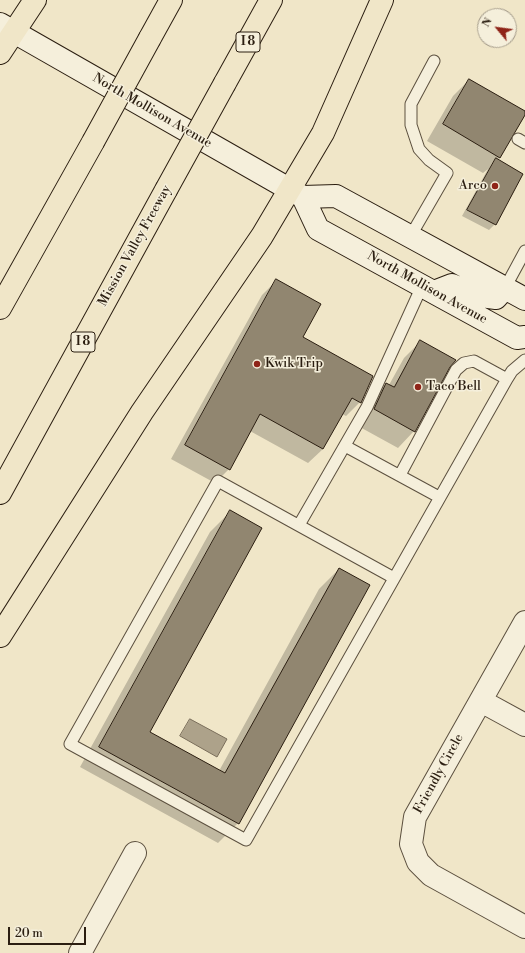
<!DOCTYPE html>
<html>
<head>
<meta charset="utf-8">
<style>
  body { margin:0 }
  #map { position:relative; width:525px; height:953px; overflow:hidden; background:#f0e6c8; font-family:"Libre Bodoni",serif }
  canvas { display:block }
  .north { position:absolute; left:477px; top:8px; width:40px; height:40px; box-sizing:border-box; background:#f5efdb; border:1px solid #a49b8a; border-radius:50%; rotate:299deg; font-size:11px; font-weight:700; line-height:16px; text-align:center; color:#2b1e11 }
  .north::after { content:''; display:block; margin:auto; width:14px; height:18px; background:#8f2418; clip-path:polygon(50% 0,100% 100%,50% 72%,0 100%) }
  .scale { position:absolute; left:8px; top:927px; width:78px; height:18px; box-sizing:border-box; border:2px solid #2b1e11; border-top:0; padding-left:5px; font-size:12px; line-height:14px; white-space:nowrap; color:#2b1e11; -webkit-text-stroke:3px #f5efdb; paint-order:stroke }
</style>
</head>
<body>
<div id="map">
<canvas width="525" height="953"></canvas>
<div class="north">N</div>
<div class="scale">20 m</div>
</div>
<script>
const c = document.querySelector('canvas').getContext('2d');
c.lineJoin = 'round';
function paint(path, color) { c.fillStyle = color; c.fill(path, 'evenodd'); }
function stroke(path, color, width, dash) { c.strokeStyle = color; c.lineWidth = width; c.lineCap = dash ? 'butt' : 'round'; c.setLineDash(dash || []); c.stroke(path); }
function write(font, color, halo, rows, align = 'center') {
  c.font = font + ' "Libre Bodoni",serif'; c.lineWidth = 3; c.setLineDash([]); c.textBaseline = 'middle'; c.strokeStyle = halo; c.fillStyle = color; for (const [text, x, y, turn = 0] of rows) {
    c.save(); c.translate(x, y); c.rotate((+turn || 0) * Math.PI / 180); c.textAlign = isNaN(turn) ? turn : align; if (halo) c.strokeText(text, 0, 0); c.fillText(text, 0, 0); c.restore();
  }
}
const water = new Path2D(`
  M190,719L227,739L217,757L180,736Z`);
paint(water, '#ada28a');
stroke(water, '#796d5a', 1);
paint(new Path2D(`
  M469,80L525,112L500,157L497,160L495,224L489,230L462,216L488,169L483,173L427,141L453,96Z
  M276,281L302,338L360,402L346,416L342,414L323,449L308,463L250,431L229,469L215,483L171,459L262,295Z
  M420,342L449,366L414,431L398,448L358,426L370,400L386,384L389,385L404,358Z
  M230,512L149,732L219,771L319,589L339,569L238,823L218,843L80,767L210,532Z`), '#0003');
const building = new Path2D(`
  M469,79L525,111V115L500,158L443,124Z
  M496,158L523,174L496,225L467,210Z
  M276,279L321,304L303,337L373,376L361,403L352,398L323,449L260,414L230,470L185,445Z
  M420,340L456,360L450,367L415,432L374,409L386,383L394,387Z
  M230,510L262,528L150,732L225,773L339,568L370,585L239,824L99,747Z`);
paint(building, '#918670');
stroke(building, '#2b1e11', 1);
const lane = new Path2D(`
  M518,139L525,143
  M410,237L447,173L429,160L419,149L411,125V104L434,61
  M505,288L525,251
  M345,446L439,497
  M400,475L456,370L464,363L474,361L507,379
  M299,525L367,407L422,286
  M394,578L218,481L70,744L246,840L507,379L512,371L525,360`);
const street = new Path2D(`
  M525,622L415,817L411,844L418,862L431,875L525,927
  M481,701L525,725
  M80,953L135,853`);
const secondary = new Path2D(`
  M0,24L303,197L336,196L525,299
  M303,197L318,229L517,338L525,337
  M434,292L452,285L481,296L496,298L505,288`);
const highway = new Path2D(`
  M150,38L171,0
  M0,53L35,0
  M225,83L271,0
  M0,308L93,142
  M0,493L166,190
  M0,636L142,412L262,236L323,133L382,0`);
stroke(lane, '#5c503f', 13);
stroke(street, '#5c503f', 24);
stroke(secondary, '#2b1e11', 24);
stroke(highway, '#2b1e11', 24);
stroke(lane, '#f5efdb', 11);
stroke(street, '#f5efdb', 22);
stroke(secondary, '#f5efdb', 22);
stroke(highway, '#f0e6c8', 22);
const highwayBridge = new Path2D(`
  M93,142L150,38
  M166,190L225,83`);
stroke(highwayBridge, '#2b1e11', 24, []);
stroke(highwayBridge, '#f0e6c8', 22);
for (const [x, y, r, color] of [
  [495,186,4,"#8f2418"],
  [257,364,4,"#8f2418"],
  [418,387,4,"#8f2418"]
]) { const dot = new Path2D(); dot.arc(x, y, r, 0, 2 * Math.PI); c.fillStyle = color; c.fill(dot); stroke(dot, '#f5efdb', 1.5); }
for (const [x, y, w] of [
  [248,42,24],
  [83,342,24]
]) { const box = new Path2D(); box.roundRect(x - w / 2, y - 10, w, 20, 3); c.fillStyle = '#f5efdb'; c.fill(box); stroke(box, '#2b1e11', 1); }
write('bold 12px', '#2b1e11', null, [
  ["I 8",248,42],
  ["I 8",83,342]
]);
write('13px', '#2b1e11', '#f5efdb', [
  ["North Mollison Avenue",152,111,30],
  ["Mission Valley Freeway",135,246,-61],
  ["North Mollison Avenue",427,288,29],
  ["Friendly Circle",439,774,-61]
]);
write('13px', '#2b1e11', '#f5efdb', [
  ["Arco",487,186,"right"],
  ["Kwik Trip",265,364],
  ["Taco Bell",426,387]
], 'left');
</script>
</body>
</html>
